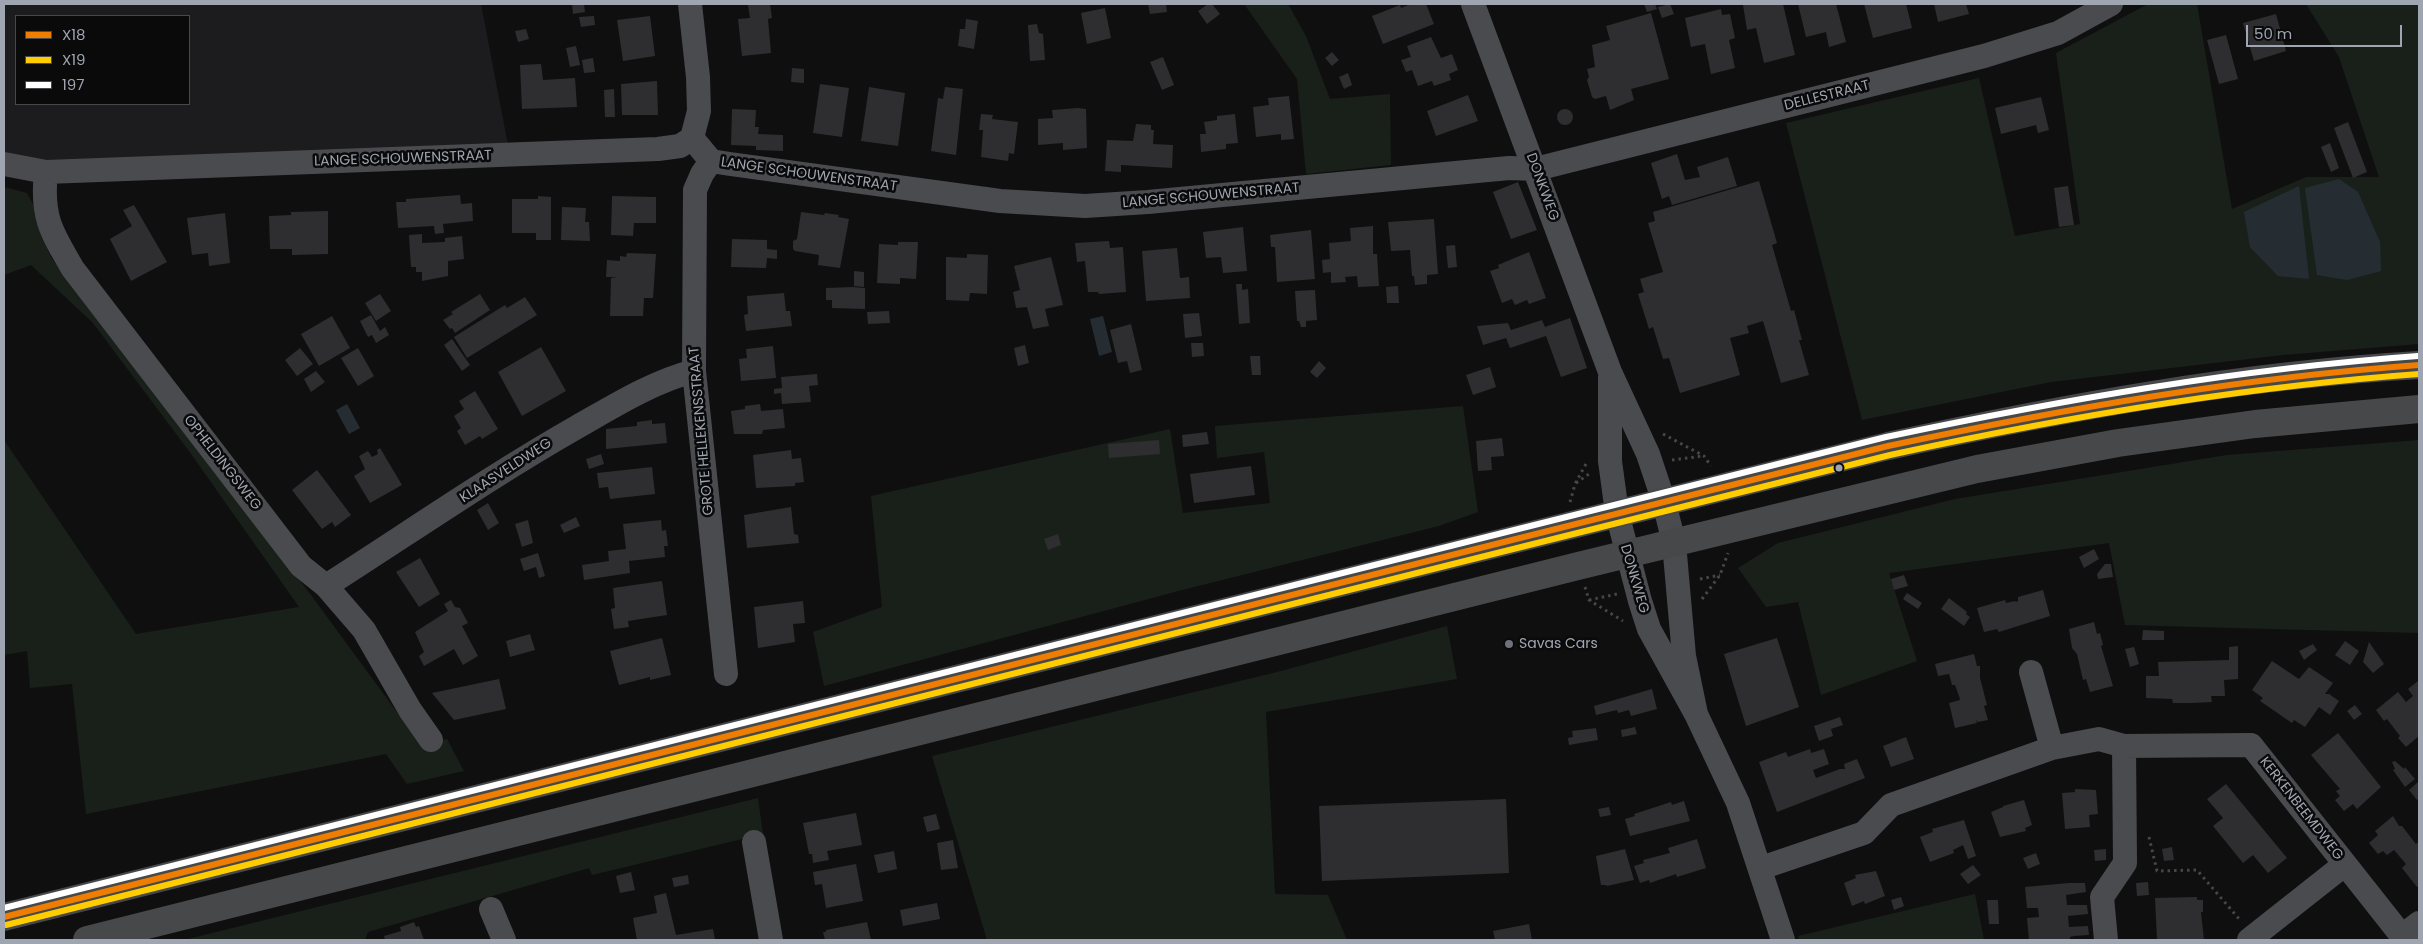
<!DOCTYPE html>
<html>
<head>
<meta charset="utf-8">
<style>
  body { margin:0 }
  #map { position:relative; width:2423px; height:944px; overflow:hidden; background:#0f0f10; font-family:Poppins,sans-serif }
  canvas { display:block }
  .frame { position:absolute; inset:0; border:5px solid #9fa6b2; pointer-events:none }
  .legend { position:absolute; left:15px; top:15px; width:175px; height:90px; box-sizing:border-box; background:#0a0a0b; border:1px solid #46484e; margin:0; padding:6px 9px; list-style:none; font-size:15px; color:#9fa6b2 }
  .legend li { display:flex; align-items:center; gap:10px; height:25px }
  .legend b { width:25px; border:1px solid #46484e }
  .scale { position:absolute; left:2246px; top:25px; width:156px; height:22px; box-sizing:border-box; border:2px solid #9fa6b2; border-top:0; padding-left:6px; font-size:15px; line-height:18px; white-space:nowrap; color:#9fa6b2; -webkit-text-stroke:4px #0a0a0b; paint-order:stroke }
</style>
</head>
<body>
<div id="map">
<canvas width="2423" height="944"></canvas>
<div class="frame"></div>
<ul class="legend">
<li><b style="height:6px;background:#ef7d00"></b>X18</li>
<li><b style="height:6px;background:#fc0"></b>X19</li>
<li><b style="height:6px;background:#fff"></b>197</li>
</ul>
<div class="scale">50 m</div>
</div>
<script>
const c = document.querySelector('canvas').getContext('2d');
c.lineJoin = 'round';
function paint(path, color) { c.fillStyle = color; c.fill(path, 'evenodd'); }
function stroke(path, color, width, dash) { c.strokeStyle = color; c.lineWidth = width; c.lineCap = dash ? 'butt' : 'round'; c.setLineDash(dash || []); c.stroke(path); }
function write(font, color, halo, rows, align = 'center') {
  c.font = font + ' Poppins,sans-serif'; c.lineWidth = 5; c.setLineDash([]); c.textBaseline = 'middle'; c.strokeStyle = halo; c.fillStyle = color; for (const [text, x, y, turn = 0] of rows) {
    c.save(); c.translate(x, y); c.rotate((+turn || 0) * Math.PI / 180); c.textAlign = isNaN(turn) ? turn : align; if (halo) c.strokeText(text, 0, 0); c.fillText(text, 0, 0); c.restore();
  }
}
paint(new Path2D(`
  M4,4H481L508,145L34,164L4,155ZM16,16H189V104H16Z`), '#1c1c1e');
paint(new Path2D(`
  M1244,4H1288L1306,36L1330,99L1390,94L1391,165L1306,174L1297,79Z
  M2148,4H2197L2232,209L2306,177H2379L2339,57L2306,4H2419V344L2283,355L2051,382L1862,420L1786,123L1979,78L2015,236L2080,224L2056,53Z
  M4,187L27,193L35,208L41,236L52,259L311,595L421,745L447,739L464,771L407,784L386,754L86,814L72,684L30,688L27,651L4,655V440L136,634L299,607L189,451L93,323L31,265L4,275Z
  M1463,406L1478,512L1439,526L1182,590L824,686L813,632L882,607L871,496L1170,429L1183,513L1270,503L1264,452L1217,458L1215,426Z
  M2419,440V633L2125,625L2109,543L1889,573L1917,661L1821,695L1798,602L1766,607L1738,568L1778,543L1955,499L2227,455Z
  M1447,626L1457,679L1266,712L1275,894L1328,895L1347,940H987L932,756L1281,671Z
  M758,798L763,834L592,875L589,868L368,932L365,940H184Z
  M1975,894L1984,940H1799L1798,936Z`), '#19201a');
paint(new Path2D(`
  M2339,179L2358,192L2380,242L2381,271L2347,280L2317,275L2305,188Z
  M2299,186L2309,279L2278,276L2250,247L2244,212Z
  M1103,316L1112,352L1099,356L1090,319Z
  M347,404L360,428L349,434L336,410Z`), '#252d33');
paint(new Path2D(`
  M572,4H584L585,12L573,14Z
  M770,4L772,18L768,19L771,53L742,56L738,19L750,18L748,5Z
  M1148,4H1166L1167,12L1150,14Z
  M1208,4H1212L1220,14L1207,24L1198,11Z
  M1411,4H1426L1434,24L1383,44L1372,16L1400,5L1401,8Z
  M1644,4H1655L1657,9L1647,12Z
  M1670,4L1674,14L1662,18L1658,7Z
  M1749,4H1783L1795,55L1764,63L1756,28L1747,30L1743,5Z
  M1798,4H1836L1846,42L1829,47L1826,32L1806,37Z
  M1864,4H1906L1912,28L1873,38Z
  M1934,4H1966L1969,14L1938,22Z
  M1105,8L1111,38L1087,44L1081,13Z
  M1721,9L1722,15L1730,14L1735,38L1729,40L1735,68L1711,74L1705,44L1691,47L1685,18Z
  M1651,13L1669,79L1631,89L1634,100L1610,110L1606,96L1595,99L1592,97L1587,80L1589,77L1587,69L1595,67L1592,45L1610,40L1606,26Z
  M2276,14L2286,51L2254,61L2243,23Z
  M594,16L595,25L581,27L579,17Z
  M650,16L655,56L623,61L617,20Z
  M966,19L978,21L974,49L958,46L960,29H965Z
  M1037,24L1039,33L1043,34L1045,60L1030,61L1028,25Z
  M526,29L529,39L518,42L515,31Z
  M2226,35L2238,79L2219,84L2207,40Z
  M1431,37L1441,58L1452,54L1458,70L1449,74L1451,80L1434,86L1432,81L1418,86L1412,70L1406,72L1401,60L1411,57L1407,46Z
  M576,46L580,65L570,67L566,48Z
  M1332,52L1339,60L1332,66L1325,58Z
  M1163,57L1174,85L1162,90L1150,62Z
  M593,58L595,72L584,73L582,60Z
  M541,64L543,80L575,78L577,107L522,109L520,65Z
  M792,68L804,69V83L791,82Z
  M1348,73L1352,85L1344,89L1339,77Z
  M657,81L658,115H622L621,84Z
  M820,84L849,88L842,137L813,133Z
  M869,87L905,93L898,146L861,141Z
  M945,87L963,89L956,155L931,151L938,98L943,99Z
  M614,89L615,117H605L604,90Z
  M1468,95L1478,121L1436,136L1427,111Z
  M1289,96L1294,139L1281,140V134L1256,137L1253,107L1269,105L1268,98Z
  M2041,97L2049,130L2038,133L2036,125L2001,134L1995,108Z
  M1078,108L1086,109L1087,148L1063,150V143L1038,145V119L1053,118L1052,110Z
  M732,109L756,110L755,127H759L758,134L783,135V151L756,150V146L731,145Z
  M1557 117a8 8 0 1 1 16 0a8 8 0 1 1-16 0Z
  M981,114L993,115L992,119L1018,122L1014,154L1009,153L1008,161L981,157L983,130H979Z
  M1235,114L1238,143L1226,144V149L1201,152L1200,134H1206L1204,122L1217,120V116Z
  M2348,122L2367,172L2353,178L2334,128Z
  M1136,124L1151,125V130H1154L1153,144L1173,145L1172,168L1121,165V172L1105,171L1107,140L1133,141Z
  M2330,143L2339,168L2331,172L2321,147Z
  M1677,154L1685,180L1700,177L1697,167L1728,157L1737,186L1672,205L1669,196L1662,199L1651,163Z
  M1759,181L1777,243L1772,245L1791,311L1794,310L1802,340H1799L1809,375L1781,383L1763,321L1747,326L1749,333L1730,338L1740,375L1680,393L1669,358L1663,359L1653,327L1649,329L1638,294L1644,292L1640,279L1663,272L1648,223L1655,221L1653,212Z
  M1518,182L1537,230L1511,239L1493,192Z
  M2068,186L2074,225L2059,227L2054,188Z
  M460,195L461,204L472,203L473,221L443,224L444,233L435,234L434,226L398,228L396,202H406V199Z
  M538,196L551,197V240H536V233H512V199H538Z
  M612,196L656,197V223H634L633,236L611,235Z
  M134,205L167,262L131,281L110,239L132,226L123,210Z
  M562,207L586,208L585,222H589L590,241L561,240Z
  M328,211V254L292,255V249H270L269,216L291,215V212Z
  M801,212L824,215L825,213L839,215L838,217L849,219L840,268L818,265L819,255L795,251L793,249V241L797,239Z
  M225,213L230,263L209,266L208,253L192,255L187,218Z
  M1434,219L1438,274L1427,275V284L1415,285L1414,276H1412L1410,250L1391,251L1388,222Z
  M1373,226V254H1377L1379,286L1358,287L1357,276L1345,277L1346,282L1331,283V272L1323,273L1322,260L1330,259L1329,243L1351,241L1350,228Z
  M1243,227L1247,271L1223,273L1221,257L1206,258L1203,232Z
  M1311,230L1315,279L1277,282L1275,247H1271L1270,235Z
  M422,234V243L445,242V238L462,236L464,259L448,261V276L422,281V272H416V267H411L409,235Z
  M732,239L767,240V249L777,250V259L767,258L766,268L731,267Z
  M1109,241L1110,248L1123,247L1126,292L1099,294L1098,292H1088L1085,261L1077,262L1075,243Z
  M898,242H918L916,279L900,278V284L877,283L879,244L898,245Z
  M1455,245L1457,267L1448,268L1446,246Z
  M1177,248L1180,278L1189,277L1190,298L1146,301L1142,251Z
  M1529,252L1546,298L1529,304L1527,300L1515,305L1512,299L1502,303L1490,271L1499,268L1498,265Z
  M627,253L656,254L653,298H644L643,316H610L611,278L617,277H606L607,260L620,261V256L626,257Z
  M967,254L988,255L987,294L970,293L969,301L946,300V257L967,258Z
  M1051,257L1063,305L1045,309L1049,326L1033,329L1027,307L1016,308L1013,292L1020,290L1014,266Z
  M854,271L864,272V287L854,286Z
  M1236,284H1242V290L1248,289L1250,323L1239,324Z
  M1398,286L1399,303H1387L1386,287Z
  M853,287L865,288V309L832,308V300H826V288Z
  M1315,290L1317,320L1306,321V327H1301L1299,321H1297L1295,291Z
  M784,293L786,311H790L792,326L746,331L744,315L748,314L747,296Z
  M380,294L391,311L376,321L365,303Z
  M480,294L490,310L455,333L452,328L450,329L443,320L453,314L451,312Z
  M525,297L537,315L467,358L454,337L505,305L507,308Z
  M889,311L890,323L868,324L867,312Z
  M1199,313L1202,336L1185,338L1183,314Z
  M371,315L380,331L385,327L389,335L376,343L372,335L368,337L360,321Z
  M332,316L350,348L319,366L301,334Z
  M1570,318L1587,368L1561,377L1546,336L1510,348L1506,338L1483,345L1477,326L1508,323L1511,330L1542,320L1545,327Z
  M1131,324L1142,370L1130,373L1127,361L1118,363L1110,330Z
  M452,339L470,365L462,371L444,345Z
  M1191,343H1203L1204,356L1192,357Z
  M1025,345L1029,363L1018,366L1014,348Z
  M773,346L776,378L741,381L739,359L747,358L746,349Z
  M541,347L566,391L522,416L498,372Z
  M300,348L313,364L297,376L285,360Z
  M358,348L374,376L358,386L341,358Z
  M1250,356H1260L1261,375H1252Z
  M1319,361L1326,368L1317,378L1310,372Z
  M1490,367L1496,387L1473,395L1466,375Z
  M316,371L325,382L311,392L304,379Z
  M817,374L818,385L809,386L811,402L782,404L781,393L774,394V389L782,388L781,377Z
  M475,391L498,429L482,439L480,436L465,445L457,431L461,428L454,416L464,409L459,401Z
  M760,404L761,411L783,409L785,428L763,430L762,434H734L731,411L745,409V406Z
  M652,420V424L665,423L667,443L606,449V429L637,426V422Z
  M1207,432L1209,444L1183,447L1182,435Z
  M1502,438L1504,456L1491,457L1492,470L1478,471L1476,441Z
  M1159,440L1160,454L1109,458L1108,444Z
  M380,448L402,485L370,503L354,476L365,469L359,456L368,451L372,457L378,454L377,450Z
  M791,450L792,459L801,458L804,482L795,483V486L756,488L753,455Z
  M601,454L604,464L589,469L586,459Z
  M1251,466L1255,495L1194,503L1190,474Z
  M652,467L655,494L610,499L608,487L599,488L597,473Z
  M317,470L351,515L335,527L332,522L322,529L292,490Z
  M488,503L499,523L488,530L477,510Z
  M791,507L794,534L798,535L799,543L747,548L744,515Z
  M576,517L580,526L564,533L560,525Z
  M528,520L533,543L522,547L515,524Z
  M661,520L662,531L666,530L668,546H664L665,557L629,561L630,573L584,580L582,565L609,561L608,551L626,549L623,524Z
  M1058,534L1061,545L1048,550L1044,539Z
  M2094,549L2099,559L2084,568L2079,557Z
  M538,553L545,576L539,578L536,567L524,571L520,559Z
  M420,558L440,594L419,607L396,572Z
  M2105,564H2111L2113,577L2098,579L2097,574Z
  M1904,575L1908,586L1894,590L1891,579Z
  M662,581L667,615L628,621L629,627L614,629L611,609L615,608L613,588Z
  M2043,590L2050,616L1999,632L1997,629L1984,632L1977,608L2005,600L2006,603L2015,601L2016,602L2018,601V597Z
  M1907,593L1922,603L1918,609L1903,599Z
  M1949,598L1967,612L1966,614L1970,617L1964,626L1941,609Z
  M451,600L455,607L460,608L468,623L462,626L478,656L463,665L454,649L424,666L419,656L424,652L415,632L448,611L444,604Z
  M803,601L805,623L793,624L795,642L758,648L754,607Z
  M2094,622L2097,634L2100,633L2103,645L2101,646L2113,686L2090,692L2086,679L2083,680L2077,654L2072,648L2069,629Z
  M2143,630L2164,631V640H2142Z
  M530,634L535,650L510,657L506,641Z
  M662,638L671,675L650,680V677L619,685L610,651Z
  M1777,638L1799,707L1746,726L1724,654Z
  M2345,641L2359,651L2350,665L2335,655Z
  M2369,642L2384,664L2373,673L2363,662Z
  M2313,644L2317,650L2304,660L2299,651Z
  M2238,646V679L2224,680L2225,696H2211L2212,702L2192,703H2173L2172,699L2146,698V676H2159L2158,662L2229,660V647Z
  M2134,647L2139,664L2130,667L2125,649Z
  M1974,654L1977,666H1980V678L1987,705L1984,706L1988,720L1978,722L1976,720L1977,723L1955,728L1949,703L1960,700L1959,696L1955,685H1952L1949,674L1938,676L1935,664Z
  M2272,661L2299,679L2309,667L2333,683L2325,694H2329L2339,701L2330,715L2319,707L2305,727L2294,720L2292,723L2260,701L2263,698L2252,690Z
  M499,679L506,709L454,720L432,693Z
  M2418,681L2419,736L2406,747L2398,738L2400,736L2387,719L2384,721L2376,710L2398,692L2406,702L2413,696L2408,689Z
  M1652,689L1657,709L1631,716L1629,710L1618,713L1617,710L1596,715L1594,706Z
  M2355,705L2362,714L2354,720L2347,711Z
  M1840,717L1843,725L1831,729L1833,736L1819,741L1814,726Z
  M1635,727L1637,734L1622,737L1621,730Z
  M1596,728L1598,740L1569,745L1568,738L1573,737L1572,731Z
  M2338,733L2381,787L2357,809L2353,804L2344,811L2335,800L2340,796L2336,791L2340,789L2311,755Z
  M1906,737L1914,759L1891,767L1883,746Z
  M1810,749L1811,753L1824,749L1829,764L1813,770L1816,778L1840,769H1845L1844,764L1857,759L1865,778L1777,812L1759,762L1786,752L1788,757Z
  M2395,761L2404,769L2405,767L2415,779L2405,787L2393,770L2395,769L2392,762Z
  M2418,782L2419,798L2417,800L2409,790Z
  M2226,784L2287,858L2268,873L2253,855L2243,863L2213,826L2223,818L2207,799Z
  M2075,789L2096,790L2098,814L2089,815L2090,827L2065,829L2062,793L2075,792Z
  M1506,799L1509,873L1322,881L1319,806Z
  M2024,800L2032,825L2025,828L2026,831L2000,837L1991,812L2003,807V806Z
  M1684,801L1690,821L1630,836L1625,819L1635,816L1634,814L1671,802L1672,805Z
  M1609,807L1611,815L1600,817L1598,809Z
  M856,813L862,845L827,851L829,860L813,863L812,854H809L803,823Z
  M936,814L940,829L927,832L923,817Z
  M2393,816L2399,826H2402L2416,844L2419,841V886L2417,887L2402,868L2406,864L2394,850L2387,855L2383,851L2378,854L2369,843L2378,835L2375,831Z
  M1964,820L1976,856L1968,859L1963,845L1953,850L1954,853L1930,862L1920,837L1933,832L1932,829Z
  M1697,839L1706,868L1677,877L1676,874L1650,883L1649,880L1640,883L1634,866L1644,863L1643,860L1670,853L1668,848Z
  M953,840L958,868L941,870L937,843Z
  M2172,847L2174,860L2164,861L2162,849Z
  M1625,849L1634,880L1607,886L1606,885H1601L1596,856Z
  M2106,849V860L2095,861L2094,850Z
  M894,851L897,869L878,873L874,855Z
  M2036,853L2040,864L2028,869L2023,858Z
  M856,864L863,901L826,908L822,884L815,885L813,872Z
  M1973,865L1981,875L1968,884L1960,874Z
  M1876,871L1885,896L1865,904L1864,901L1852,906L1844,883L1856,878L1855,875Z
  M631,872L635,890L620,893L616,876Z
  M688,875L689,884L674,887L672,878Z
  M2148,882L2149,895L2137,896L2136,883Z
  M2069,883H2085L2086,892L2066,895L2067,905H2087L2088,914L2068,916L2069,927L2088,926L2089,935L2074,936L2070,937V940H2029L2027,918L2039,917L2038,908H2027L2025,887Z
  M666,893L676,935L713,929L715,940H637L633,918L657,913L654,896Z
  M1901,897L1904,906L1894,910L1891,900Z
  M2197,897V900H2203V912H2201L2204,940H2157L2155,898Z
  M1987,900H1998L1999,924H1989Z
  M937,903L940,919L903,926L900,910Z
  M414,922L416,927L419,926L424,940H385L384,936L401,931L400,927Z
  M867,922L871,940H825L823,932H826V930Z
  M1529,924L1532,940H1495L1493,931Z`), '#2e2e30');
stroke(new Path2D(`
  M1663,434L1704,456L1711,466
  M1672,460L1703,456
  M1576,483L1589,474
  M1570,502L1575,484L1587,462
  M1700,579L1720,575
  M1585,587L1589,600L1623,621
  M1702,599L1720,575L1728,553
  M1589,600L1617,594
  M2149,837L2157,871L2197,870L2240,920`), '#45474a', 3, [2.5, 4]);
stroke(new Path2D(`
  M690,4L698,77L699,111L692,138
  M1473,4L1610,372L1648,454L1664,502L1674,543L1684,656L1696,714
  M711,161L702,174L695,190L694,371L726,674
  M4,164L46,172L658,149L680,146L692,138L711,161L730,164L1000,201L1085,206L1148,202L1509,168L1536,169L1984,56L2058,33L2111,4
  M46,172C41,216 51,232 73,269L301,566L326,586L364,630L410,710L431,740
  M1610,378V461L1617,513L1640,601L1649,629L1696,714L1738,803L1783,940
  M326,586C409,533 491,476 577,427C614,406 652,382 694,371
  M2031,672L2052,748
  M754,842L771,940
  M1761,868L1864,833L1891,805L2052,748L2099,739L2124,746L2251,745L2405,940
  M491,909L504,940
  M2402,936L2419,923
  M2106,940L2102,897L2125,863L2124,746
  M2249,940L2344,865`), '#4a4b4f', 24);
stroke(new Path2D(`
  M4,917L1888,446C2063,408 2240,375 2419,365
  M87,940L1578,566L1977,469L2118,443L2255,424L2419,409`), '#46484a', 28);
stroke(new Path2D(`
  M4,917L1888,446C2064,409 2239,378 2419,365`), '#ef7d00', 6);
stroke(new Path2D(`
  M6,925L1890,455C2065,417 2240,387 2419,374`), '#fc0', 6);
stroke(new Path2D(`
  M4,908L1886,437C2062,400 2238,369 2418,356`), '#fff', 6);
for (const [x, y, r, color] of [
  [1839,468,4.5,"#9fa6b2"],
  [1509,644,5,"#6d7179"]
]) { const dot = new Path2D(); dot.arc(x, y, r, 0, 2 * Math.PI); c.fillStyle = color; c.fill(dot); stroke(dot, '#0a0a0b', 2); }
write('14px', '#9fa6b2', '#0a0a0b', [
  ["DELLESTRAAT",1827,96,-14],
  ["LANGE SCHOUWENSTRAAT",403,159,-2],
  ["LANGE SCHOUWENSTRAAT",809,175,8],
  ["DONKWEG",1542,187,70],
  ["LANGE SCHOUWENSTRAAT",1211,196,-5],
  ["GROTE HELLEKENSSTRAAT",702,431,-95],
  ["OPHELDINGSWEG",222,463,52],
  ["KLAASVELDWEG",506,471,-33],
  ["DONKWEG",1634,579,74],
  ["KERKENBEEMDWEG",2301,809,52]
]);
write('14px', '#9fa6b2', '#0a0a0b', [
  ["Savas Cars",1519,644]
], 'left');
</script>
</body>
</html>
